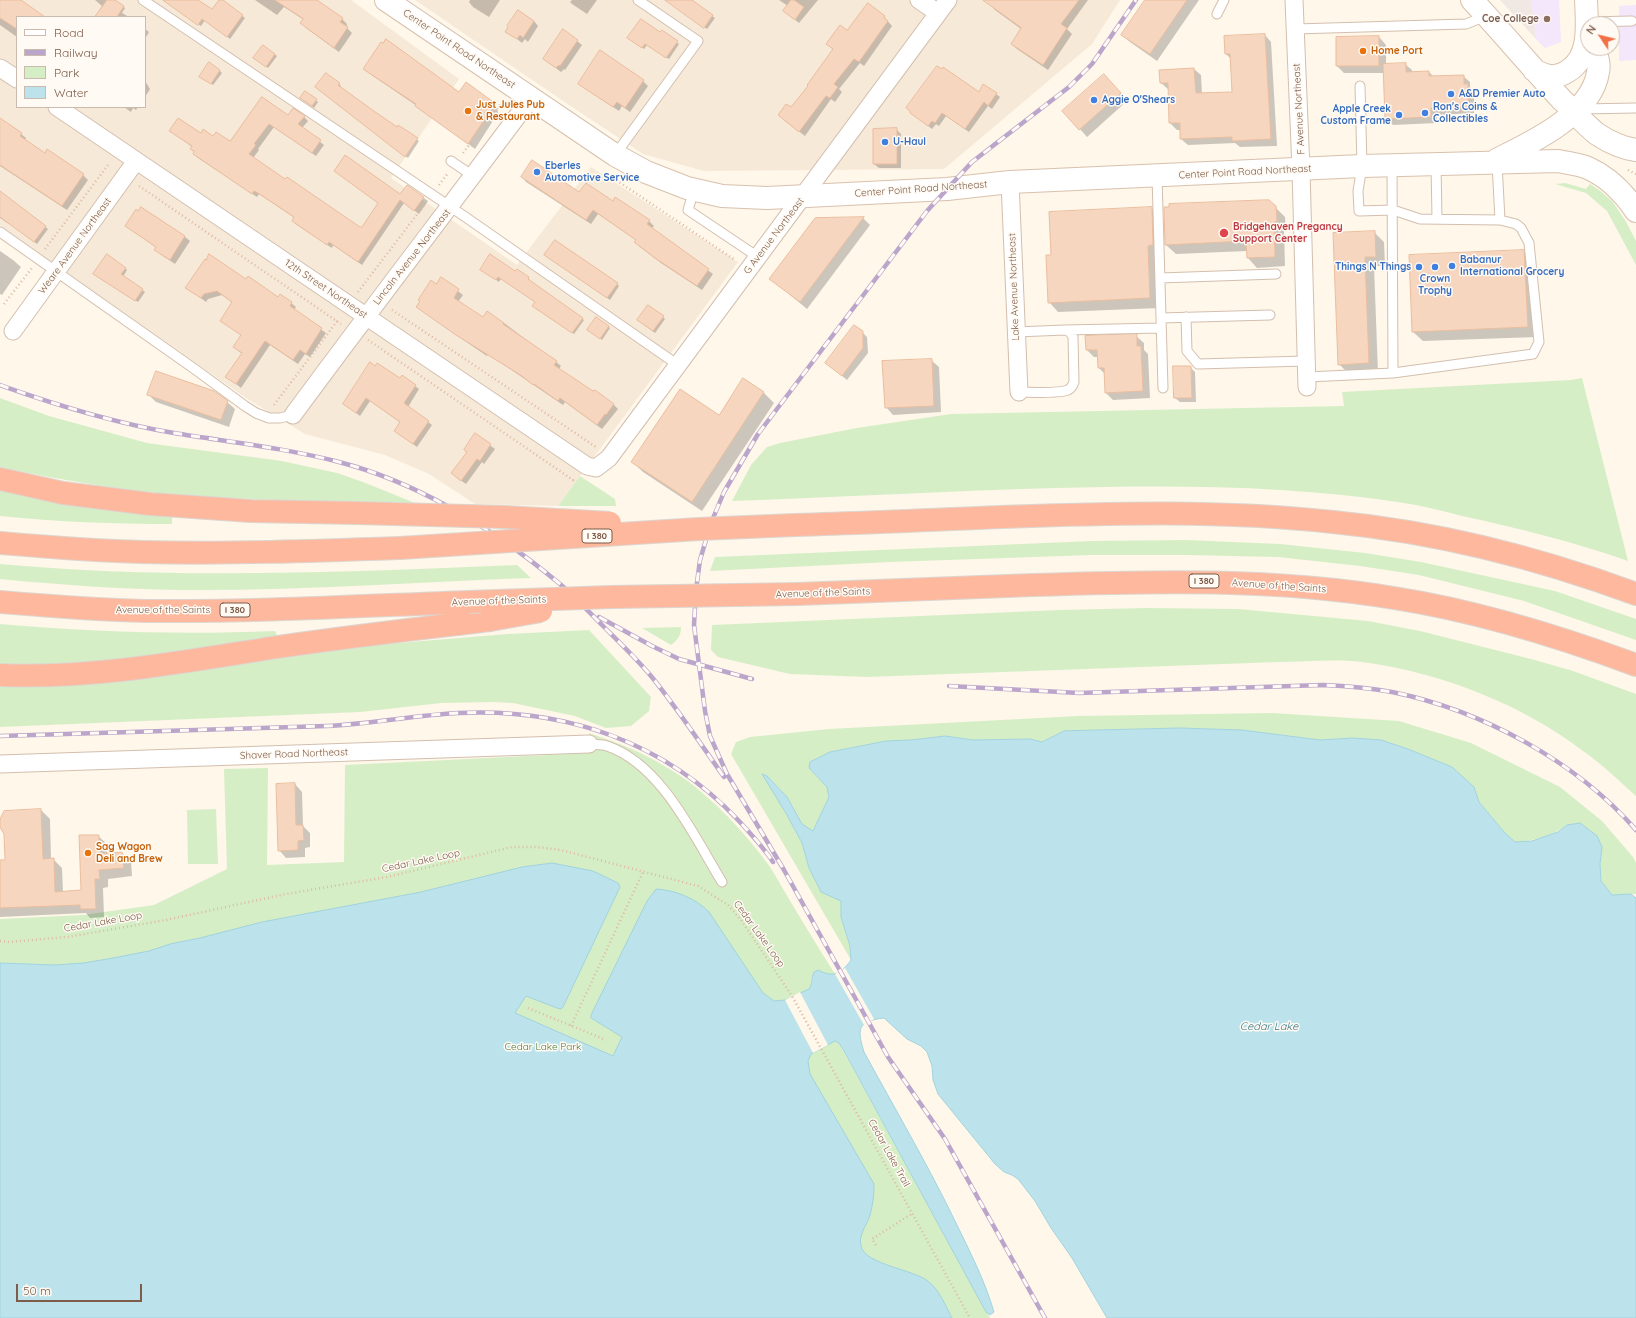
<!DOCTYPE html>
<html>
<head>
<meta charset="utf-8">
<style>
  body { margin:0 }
  #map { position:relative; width:1636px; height:1318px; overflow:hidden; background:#fef7ea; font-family:Quicksand,sans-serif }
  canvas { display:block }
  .legend { position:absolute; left:16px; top:16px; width:130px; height:92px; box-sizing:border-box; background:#fffaf3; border:1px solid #cbbbaf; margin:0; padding:5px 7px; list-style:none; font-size:12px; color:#7d5d4a }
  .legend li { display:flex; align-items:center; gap:8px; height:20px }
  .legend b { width:20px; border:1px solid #cbbbaf }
  .north { position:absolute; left:1580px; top:16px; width:40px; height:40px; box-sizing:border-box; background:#fffaf3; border:1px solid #cbbbaf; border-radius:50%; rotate:305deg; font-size:11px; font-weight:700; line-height:16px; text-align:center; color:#7d5d4a }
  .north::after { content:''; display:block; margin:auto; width:14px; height:18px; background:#f27046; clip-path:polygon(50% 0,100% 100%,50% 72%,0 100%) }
  .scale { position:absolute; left:16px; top:1284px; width:126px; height:18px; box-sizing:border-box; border:2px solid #7d5d4a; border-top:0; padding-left:5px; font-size:12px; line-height:14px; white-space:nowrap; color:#7d5d4a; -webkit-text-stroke:3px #fffaf3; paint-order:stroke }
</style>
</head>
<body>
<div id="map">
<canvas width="1636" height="1318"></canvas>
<ul class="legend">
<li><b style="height:5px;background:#fff"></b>Road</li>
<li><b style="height:5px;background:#bba5cb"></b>Railway</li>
<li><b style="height:11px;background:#d6eec6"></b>Park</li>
<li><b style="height:11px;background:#bce3eb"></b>Water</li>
</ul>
<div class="north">N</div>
<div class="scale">50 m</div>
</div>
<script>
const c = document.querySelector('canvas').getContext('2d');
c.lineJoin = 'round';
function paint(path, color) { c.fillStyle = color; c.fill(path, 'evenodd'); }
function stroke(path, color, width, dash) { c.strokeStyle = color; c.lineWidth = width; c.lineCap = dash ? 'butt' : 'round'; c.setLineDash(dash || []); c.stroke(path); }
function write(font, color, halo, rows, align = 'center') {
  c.font = font + ' Quicksand,sans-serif'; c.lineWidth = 3; c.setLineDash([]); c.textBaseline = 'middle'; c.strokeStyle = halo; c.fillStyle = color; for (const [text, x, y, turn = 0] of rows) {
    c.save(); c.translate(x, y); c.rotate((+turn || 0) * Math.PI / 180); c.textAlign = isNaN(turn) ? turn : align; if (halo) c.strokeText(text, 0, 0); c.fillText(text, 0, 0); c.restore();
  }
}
paint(new Path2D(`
  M0,0H351L459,79L391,178L517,265L591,167L738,262L558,506L475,504L429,474L385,455L305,434L246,398L0,226ZM17,17H145V107H17Z
  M415,0H1120L1092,44L944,169L704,171L643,154L566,103Z`), '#f7e9d8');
paint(new Path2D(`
  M1500,0H1531L1536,39Z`), '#f0e9e3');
paint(new Path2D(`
  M1531,0H1559L1561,42L1545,48L1536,39Z
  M1636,5V60L1619,61V6Z`), '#f4e6fb');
paint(new Path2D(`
  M1565,183L1586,189L1590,184L1599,190L1612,201L1625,220L1636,241V265L1607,211L1586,193L1555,184Z
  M1582,378L1628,561C1574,542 1518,528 1462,516C1443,511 1423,506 1404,503C1288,485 1172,485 1055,488C947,491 840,497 732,501L751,465L767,447L780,443L857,428L951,414L1344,406L1342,392L1571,380Z
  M0,398L49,416L147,443L282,461L337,473L363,482L415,503C346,501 278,501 209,497C139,493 69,482 0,467Z
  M580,476L615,499L616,506H558Z
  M0,489L172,516V524C114,524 57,522 0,516Z
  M1186,540L1280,544L1365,553L1421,562L1555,591L1636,619V640L1524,601L1419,575L1360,566L1278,557L1187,555H1092L890,562L710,571L715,557L1092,541Z
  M0,564C172,580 345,572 517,565L531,578C415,582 298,591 181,590C121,589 60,585 0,579Z
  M1146,608L1238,609L1368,621L1420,631L1531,659L1573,671L1636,694V796C1619,781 1602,764 1583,751C1523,705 1444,674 1369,663C1339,658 1307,662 1278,662L867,677L790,674L718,657L711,650L712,625L1060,610Z
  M0,624C92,632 183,635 275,631L278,637C186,650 93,667 0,664Z
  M681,627C681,635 678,640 671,645L642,628Z
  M589,630L651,697L649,711L631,726L606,728L575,716L513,703L495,702L441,703L360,712L0,727V683L168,673L386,644L508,634Z
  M1272,713L1399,721L1471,743L1560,787L1602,821L1633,857L1636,863V894L1612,895L1601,881L1600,864L1602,847L1567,825C1552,836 1535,841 1515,842L1504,832L1479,802L1474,787L1452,767L1408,749L1381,740L1353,738L1320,740L1242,730L1180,728L1064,731L1042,742L1030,739L973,740L945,736L911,740L886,741L830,752L809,768L827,787L829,797L813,831L802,824L787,797L767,776L802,843L809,868L841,901V917L850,946L851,960L731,754L736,742L750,737L829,729L1078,716Z
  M589,733C616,742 642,752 666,767C704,788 745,832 770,867C777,877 782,888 789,899C804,924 819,949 835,974L812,976L811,985L839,1043L990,1318H0V919L83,915L154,905L227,869L224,769L268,768L267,865L344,862L345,765L589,753Z
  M216,809L218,864H188L187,810Z`), '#d6eec6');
const water = new Path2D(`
  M1180,728L1242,730L1320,740L1353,738L1381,740L1408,749L1452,767L1474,787L1479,802L1504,832L1515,842L1532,841L1558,832L1567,825L1580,823L1597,836L1602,847L1600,864L1601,881L1612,895L1631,894L1636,898V1318H1107L1072,1258L1051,1228L1035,1201L1018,1179L1012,1175L1004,1172L995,1164L938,1094L933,1080L932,1066L927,1052L921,1046L907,1039L884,1018C857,1021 857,1029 864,1052C895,1109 928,1165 956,1223C970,1252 985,1281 994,1312L990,1315L986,1312L844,1051L839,1043L835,1041L811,1054L808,1061L810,1074L874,1184C874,1195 873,1204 870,1215C867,1225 858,1235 861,1246C865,1265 914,1269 929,1282C940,1291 945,1305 952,1318H0V963L55,965L84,963L113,958L149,951L170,944L200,938L262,922L421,892L522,867L552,863L593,871L618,883L620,887L563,1007L561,1009L557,1008L526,996L515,1013L613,1056L622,1037L591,1018V1015L647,901L656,889C675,890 695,898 709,912L763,993L774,1001L785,1000L809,989C813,983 811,978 814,972L818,970C833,978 841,974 851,960L850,946L841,917V901L821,892L809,868L802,843L787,815L762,774L767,776L787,797L802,824L813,831L829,797L827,787L809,768L810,762L830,752L886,741L911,740L945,736L973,740L1030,739L1042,742L1064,731Z`);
paint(water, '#bce3eb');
stroke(water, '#a1d3de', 1);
paint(new Path2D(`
  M845,968L874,1019L864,1025L835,974Z
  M800,992L828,1045L813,1053L785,1000Z`), '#fef7ea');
paint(new Path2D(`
  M0,0H15L43,17H17V37L0,25Z
  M95,0H113L125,8L122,13L129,17H96L102,6Z
  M163,0H197L212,11L222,0L245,18L230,39L205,20L201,26Z
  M255,0H315L342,19L347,24L346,27L352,33L339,52L306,28L302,23L304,20L284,7L277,15Z
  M470,0H500L489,17L473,7L469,2Z
  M572,0H597L587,14L572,4L570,2Z
  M681,0H690L715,18L707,29L678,9Z
  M779,0H818L799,23L784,11L788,6Z
  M988,0H1088L1067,29L1072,34L1048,70L1017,49L1012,44L1021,29L995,10L990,4Z
  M1146,0H1199L1157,61L1130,42L1122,35Z
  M884,17L892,26L864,66L860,63L839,89L842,92L835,102L831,99L805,136L784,120L834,50L827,44L847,31Z
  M534,21L538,26L528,42L525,39L522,43L507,31Z
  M145,29L149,32L145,39Z
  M563,30L582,45L565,70L564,69L561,72L544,59Z
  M661,33L679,44L669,59L647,45L644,49L631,40Z
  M1265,35L1271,42L1277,146L1240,147L1235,143L1188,145L1181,139V130H1177L1170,123L1169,90L1161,83L1194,69L1201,75L1202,94L1233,93L1231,59L1226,54Z
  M1379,37L1386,45V65L1405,64L1412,70V73L1429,72L1433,76H1463L1470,82V88L1474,91V113L1437,115V123L1393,125L1386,118L1384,73H1344L1337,66V38Z
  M263,46L277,56L268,68L256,60Z
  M364,69L491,101L497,107L498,113L475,149L417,106L370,74Z
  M220,71L222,73L213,85L203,78Z
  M942,71L979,93L996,94L1000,97L992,109L988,106L969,132L946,116L939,126L936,124L932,129L915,116Z
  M145,81L150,89L145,97Z
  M643,81L648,86L630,112L622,106L619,111L584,88Z
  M1111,83L1127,101L1087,137L1064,111Z
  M339,84L341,86L340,87L397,128L419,141L408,158L318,89Z
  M306,92L318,102L314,108L301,98Z
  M263,98L288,116L304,117L308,121L302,128L324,145L316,156L274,127L258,149L259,150L253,158L285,181L360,228H362L400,195L407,186L428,201L419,214L404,203L362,265L333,245L332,248L297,225L293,221L295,218L259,194L257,197L198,158L194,154L195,152L191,149L192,147L171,131L201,134L230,143Z
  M124,107H138L136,110L133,108L131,112Z
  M0,119L21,134L26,138L25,140L45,154L83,175L88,180L67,210L0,166Z
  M896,129L901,134V168H879L874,164Z
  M522,177L613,203L649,221L654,226L651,229L713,274L702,290L661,263L640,247L635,242L636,240L598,214L591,224L526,182Z
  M0,193L48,229L37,244L10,223L9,224L0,218Z
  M1275,207L1285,217L1286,231H1284L1285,266L1257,268L1248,258L1247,251L1176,254L1166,245Z
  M142,208L185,237L190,241L175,264L160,254L156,249L157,248L126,226Z
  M1151,208L1161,218L1160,308L1058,312L1049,302L1052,256Z
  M863,218L870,225L807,309L771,279Z
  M1374,232L1384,242L1385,266H1374L1378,373L1349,374L1339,364L1334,234Z
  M0,251L13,260L21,267L2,295L0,294Z
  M1523,251L1533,261L1537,337L1423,341L1413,332Z
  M548,257L617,284L619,286L610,300Z
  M125,268L127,270L123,277L145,292L138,302L97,276Z
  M483,271L528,278L530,280L529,281L584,320L574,334L535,308L536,302L501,278L499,282Z
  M441,278L463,295L458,302L483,319L504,323L556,362L561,366L559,369L594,393L595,391L614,405L618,409L602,429L565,402L563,405L488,354L487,356L462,339L422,311Z
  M246,280L278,298L281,295L296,307L294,310L326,333L310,357L305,354L298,364L270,345L241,388L227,377L242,354L234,347L242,336L222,321L233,303L222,295L208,299L206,302L186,287Z
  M663,317L665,319L655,333L640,322Z
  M608,326L610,328L602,340L588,330Z
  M862,332L867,337L868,353L847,380L831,367Z
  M1136,336L1144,343V350L1148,354L1150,398L1113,400L1106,393L1105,374L1099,368L1098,357H1094L1087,350Z
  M931,360L939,367L941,412L893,415L886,407Z
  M376,367L415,386L419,389L408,407L432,425L417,447L399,434L401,423L370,401L360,416L344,404Z
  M1190,367L1195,372L1196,402H1180L1175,398Z
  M744,379L764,393L774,403L702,511L643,472L633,462L719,416Z
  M149,395L227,402L235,409L229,427L156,402Z
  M475,435L495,449L484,464L482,462L466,484L456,477Z
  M295,784L302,792L303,826L310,833V847L305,848V857L286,858L279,850Z
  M41,810L50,819L51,859H53L62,868L63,892L82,891L98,836L107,844V854L122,853L131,861L132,876L108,879V887L103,888L104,917L90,918L86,913L0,917V862L6,861L5,833L0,826V821Z`), '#0003');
const building = new Path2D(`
  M0,0H21L45,17H17V29L0,18Z
  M107,0H115L124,6L117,17H95Z
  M163,0H198L212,9L219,0H223L243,15L227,37L202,19L198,25Z
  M275,0H317L343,18L340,22L348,27L334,48L300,23L303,19Z
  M665,0H692L713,15L704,28Z
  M791,0H794L804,7L795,20L783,11Z
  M983,0H1079L1061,24L1067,28L1043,65L1011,44L1021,28Z
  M1145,0H1187L1150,54L1121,35Z
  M868,3L885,16L884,18L888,21L859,62L854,59L834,84L838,87L830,98L826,96L799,132L778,115L786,104L791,107L808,86L807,85L833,49L826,44L840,25L847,30Z
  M518,10L534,21L523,38L520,35L517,39L505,32L508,27L507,26Z
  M641,19L660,32L662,30L678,41L666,58L645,44L642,48L627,38Z
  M563,29L578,40L560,66L559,65L556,68L543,59Z
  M1265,34L1271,139L1232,141V137L1180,139V123H1169L1168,83H1160L1159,70L1194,68L1196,93L1232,92L1230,54H1225L1224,36Z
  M1379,36V66H1336V37Z
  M386,39L459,92L466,82L492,101L493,107L468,144L415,106L416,104L363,69L381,42L383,43Z
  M263,45L275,54L266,67L253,58Z
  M600,50L644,80L625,108L617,102L613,107L578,84Z
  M209,62L220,70L211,84L199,77Z
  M1406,63V72L1429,71V76L1464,75V84H1468V107L1431,108V117L1385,119L1383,64Z
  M937,66L942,69L943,67L979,92L983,84L997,93L988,106L984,102L965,129L942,113L935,123L932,121L928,126L910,113V111L906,108Z
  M326,73L340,83L338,85L371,109L397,127L398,125L418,138L405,157L315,87Z
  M1104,74L1121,93L1079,130L1062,111Z
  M305,91L317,99L312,106L300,98Z
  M262,97L288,115L293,108L305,116L298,124L321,140L312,153L269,124L254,144L256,145L249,154L285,179L287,177L360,227H362L378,203L334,171L345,155L400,194L407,185L424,197L414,211L400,200L358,262L329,242L327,245L292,221L294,217L258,193L254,191L252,194L193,154L194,151L190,149L192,146L169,131L178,118L201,133L203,129L213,136L216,132L230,141Z
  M0,118L22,133L20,136L45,153L47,149L84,174L62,206L0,165Z
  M897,128V164H873V129Z
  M532,160L579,192L586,183L613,201L615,197L650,220L647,224L709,269L697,286L655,258L634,242L636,240L593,210L586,220L521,177Z
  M0,191L46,226L34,242L0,217Z
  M1269,200L1276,206L1277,221L1274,222L1275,257L1247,258L1246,241L1165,245L1164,207H1169V204Z
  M141,207L185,236L170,260L154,250L156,247L125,226L136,209L138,211Z
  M1152,207L1153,245L1148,246L1150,298L1048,303L1046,255H1051L1049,212Z
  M864,217L800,302L769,279L815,218Z
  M1375,231L1376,257H1365L1369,363L1338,365L1333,233Z
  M555,240L618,283L607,298L544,255Z
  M1524,250L1528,327L1412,332L1409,255Z
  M107,254L126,268L121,274L143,289L135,301L93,274Z
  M209,254L246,279L248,276L278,297L280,294L292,302L290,306L322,328L306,354L300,350L293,360L265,341L236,384L225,377L242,353L233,347L241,335L220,321L232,302L217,291L204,294L201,298L185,288L205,259L206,260Z
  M490,254L515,271L517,269L529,277L528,279L583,318L572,333L532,306L535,302L498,277L496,280L480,270Z
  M441,277L459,289L454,298L483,317L487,311L504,323L503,324L557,361L554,365L593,391L595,390L614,404L606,415L605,414L597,425L560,398L558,401L534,384L533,385L522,376L456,335L416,307L420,301L418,300L431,280L436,284Z
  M648,305L664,316L653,331L637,320Z
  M596,317L609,326L600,339L587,330Z
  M854,325L863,331V348L842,376L825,363Z
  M1137,334V346H1141L1143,391L1105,393L1104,368H1098L1097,350H1086L1085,336Z
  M932,359L934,406L885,408L882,361Z
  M370,362L375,366L377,363L400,378L402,375L416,385L404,403L429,421L413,444L394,431L400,422L366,398L356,413L343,404Z
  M1173,366H1191L1192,398H1174Z
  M156,371L214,391L228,401L221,420L147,395Z
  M743,378L764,392L692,502L631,462L680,389L719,415Z
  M475,433L491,444L480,461L477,459L461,481L451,473L467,452L464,450Z
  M295,783L296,825H303L304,840L298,841V850L278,851L276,784Z
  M41,809L43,859L54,858L55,892L81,890L79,835H99V854L122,852L124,868L99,870L100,879H95L96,909H80V905L0,908V860H5L4,834L0,827V819L4,811Z`);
paint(building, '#f6d6bf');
stroke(building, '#ebbd9e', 1);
const lane = new Path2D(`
  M143,0L464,216L678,365
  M1217,14L1224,0
  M1587,22L1632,21
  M1295,29L1466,24L1486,16
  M1360,86L1362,166L1358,191L1359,211L1393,210L1420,219L1500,220L1497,163
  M1581,109L1636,108
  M615,155L698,41L638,0
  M451,161L473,176
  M1436,164L1437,219
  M1157,176L1163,388
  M694,190L688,210L758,257
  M0,232L196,370L245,406L256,413L269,418H280L293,415
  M1160,278L1276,274
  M1186,317L1187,351L1198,364L1306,361
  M1161,318L1270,315
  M1065,330L1161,328
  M1016,332L1065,330L1070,332L1073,337L1074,382C1073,385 1072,388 1068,390C1058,394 1031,392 1019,392
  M1393,373L1533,354L1539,342L1529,243L1521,228L1516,224L1500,220
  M1307,377L1393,373L1392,166
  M589,744C595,745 601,744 607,746C661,764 694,836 722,882`);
const street = new Path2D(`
  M919,0L938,13
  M1294,0L1301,170L1307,387
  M0,68L17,79
  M57,107L587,466L596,468L609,458L948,0
  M1010,182L1019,392
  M13,331L136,161
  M293,415C371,309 452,204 531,98
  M0,764L589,744`);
const secondary = new Path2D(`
  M386,0L615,155L646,172L687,188L722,196L767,198L947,189L1010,182L1362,166L1558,161C1567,163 1579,164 1588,168C1608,177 1624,193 1636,211
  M1472,0C1503,33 1531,67 1562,100C1574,111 1584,124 1597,134C1609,142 1622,148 1636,150
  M1534,70C1547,77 1556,79 1568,71C1591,57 1587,24 1586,0
  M1498,159C1533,142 1592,114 1598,72C1600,64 1597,56 1594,48`);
const highway = new Path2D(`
  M0,479L63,493L150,504L251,511L357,513
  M795,525C864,523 932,520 1000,517C1111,513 1223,510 1333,522C1436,532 1539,558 1636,594
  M0,543C47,547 95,551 142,552C228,554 314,551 400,548
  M798,594C876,591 955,588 1033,585C1154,581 1274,578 1394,598C1477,611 1558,636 1636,665
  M0,602C48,606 97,610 145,611C253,612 361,606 469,602
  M0,675C90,679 182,662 271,648C344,637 417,629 490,620`);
stroke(lane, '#d3bfae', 11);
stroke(street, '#d3bfae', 19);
stroke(secondary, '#d8c1ad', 24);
stroke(highway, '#ddd5d0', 24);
stroke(new Path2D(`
  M463,153L502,102
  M1628,170L1636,174
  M613,178L735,260
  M439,185L448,173
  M139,186L341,324
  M45,249L108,165
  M358,292L425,204
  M4,304L32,268
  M392,310L596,447
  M368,340L573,480L574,477
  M274,405L338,320
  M0,941L9,942L67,937L166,920L286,894L387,877L512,847H537L561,850L698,886L728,905L741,920L792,996L970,1318
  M528,1008L606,1040
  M571,1026L643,872
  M876,1245L872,1239L913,1213`), '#ddbaa1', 2.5, [1, 3]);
stroke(lane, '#fff', 9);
stroke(street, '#fff', 17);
stroke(secondary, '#fff', 22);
stroke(highway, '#fdb89d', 22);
const rail = new Path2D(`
  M0,385C56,405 115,423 174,433C229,442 285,448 339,462C420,483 496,531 560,584C575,597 589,612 603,626C619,642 636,658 651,676C677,708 700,743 724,777
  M599,617L652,646L679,659L752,679
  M949,686L1079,693L1323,685C1346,686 1369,688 1392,692C1481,710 1576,761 1636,830
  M0,736C109,733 218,729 327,726C371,724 415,715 459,713C566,708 665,742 739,821C751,834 764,848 773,862
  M1045,1318L945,1139L888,1057L784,870L727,774L710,736L705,711L694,625L696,590L700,560L711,523L724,492L758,434L927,211L972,162L1069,87L1092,64L1136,0`);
stroke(rail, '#bba5cb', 4.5);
stroke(rail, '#fffaf3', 3, [9]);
const highwayBridge = new Path2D(`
  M357,513L505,517L610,523
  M400,548L699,529L795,525
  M469,602L611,597L798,594
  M490,620L541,611`);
stroke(highwayBridge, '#ddd5d0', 24, []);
stroke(highwayBridge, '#fdb89d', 22);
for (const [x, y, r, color] of [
  [1547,19,4,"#8d6e63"],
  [1363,51,4,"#e8710a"],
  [1451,94,4,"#3f7fe0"],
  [1094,100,4,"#3f7fe0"],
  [468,111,4,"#e8710a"],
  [1425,113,4,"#3f7fe0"],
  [1399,115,4,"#3f7fe0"],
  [885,142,4,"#3f7fe0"],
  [537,172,4,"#3f7fe0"],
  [1224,233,5,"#e0444e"],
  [1452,266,4,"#3f7fe0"],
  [1419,267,4,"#3f7fe0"],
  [1435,267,4,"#3f7fe0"],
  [88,853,4,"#e8710a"]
]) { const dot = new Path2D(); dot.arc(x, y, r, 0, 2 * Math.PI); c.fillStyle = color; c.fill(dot); stroke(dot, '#fffaf3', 1.5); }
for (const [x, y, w] of [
  [597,536,30],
  [1204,581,30],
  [235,610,30]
]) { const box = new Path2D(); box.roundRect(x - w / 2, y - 7, w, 14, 3); c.fillStyle = '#fffaf3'; c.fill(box); stroke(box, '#7d5d4a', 1); }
write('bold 9px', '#7d5d4a', null, [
  ["I 380",597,536],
  ["I 380",1204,581],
  ["I 380",235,610]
]);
write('bold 10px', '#785e54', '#fffaf3', [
  ["Coe College",1539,19]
], 'right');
write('10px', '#7d5d4a', '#fffaf3', [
  ["Center Point Road Northeast",459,49,34],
  ["F Avenue Northeast",1299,109,-93],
  ["Center Point Road Northeast",1245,172,-3],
  ["Center Point Road Northeast",921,189,-4],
  ["G Avenue Northeast",774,236,-53],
  ["Weare Avenue Northeast",75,246,-54],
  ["Lincoln Avenue Northeast",412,257,-52],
  ["Lake Avenue Northeast",1014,287,-92],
  ["12th Street Northeast",326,289,34],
  ["Avenue of the Saints",1279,586,4],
  ["Avenue of the Saints",823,593,-2],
  ["Avenue of the Saints",499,601,-2],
  ["Avenue of the Saints",163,610],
  ["Shaver Road Northeast",294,754,-2],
  ["Cedar Lake Loop",421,861,-12],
  ["Cedar Lake Loop",103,922,-10],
  ["Cedar Lake Loop",759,934,54],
  ["Cedar Lake Trail",889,1153,61]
]);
write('bold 10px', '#c56008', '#fffaf3', [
  ["Home Port",1371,51],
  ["Just Jules Pub",476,105],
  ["& Restaurant",476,117],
  ["Sag Wagon",96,847],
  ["Deli and Brew",96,859]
], 'left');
write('bold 10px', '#366cbe', '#fffaf3', [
  ["A&D Premier Auto",1459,94],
  ["Aggie O'Shears",1102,100],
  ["Ron's Coins &",1433,107],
  ["Collectibles",1433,119],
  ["Apple Creek",1391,109,"right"],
  ["Custom Frame",1391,121,"right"],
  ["U-Haul",893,142],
  ["Eberles",545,166],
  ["Automotive Service",545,178],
  ["Babanur",1460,260],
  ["International Grocery",1460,272],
  ["Things N Things",1411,267,"right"],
  ["Crown",1435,279,"center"],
  ["Trophy",1435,291,"center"]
], 'left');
write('bold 10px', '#be3a42', '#fffaf3', [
  ["Bridgehaven Pregancy",1233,227],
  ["Support Center",1233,239]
], 'left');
write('10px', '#4f7d3d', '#fffaf3', [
  ["Cedar Lake Park",543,1047]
]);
write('italic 11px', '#3e7c8b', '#fffaf3', [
  ["Cedar Lake",1269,1027]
]);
</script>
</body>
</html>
